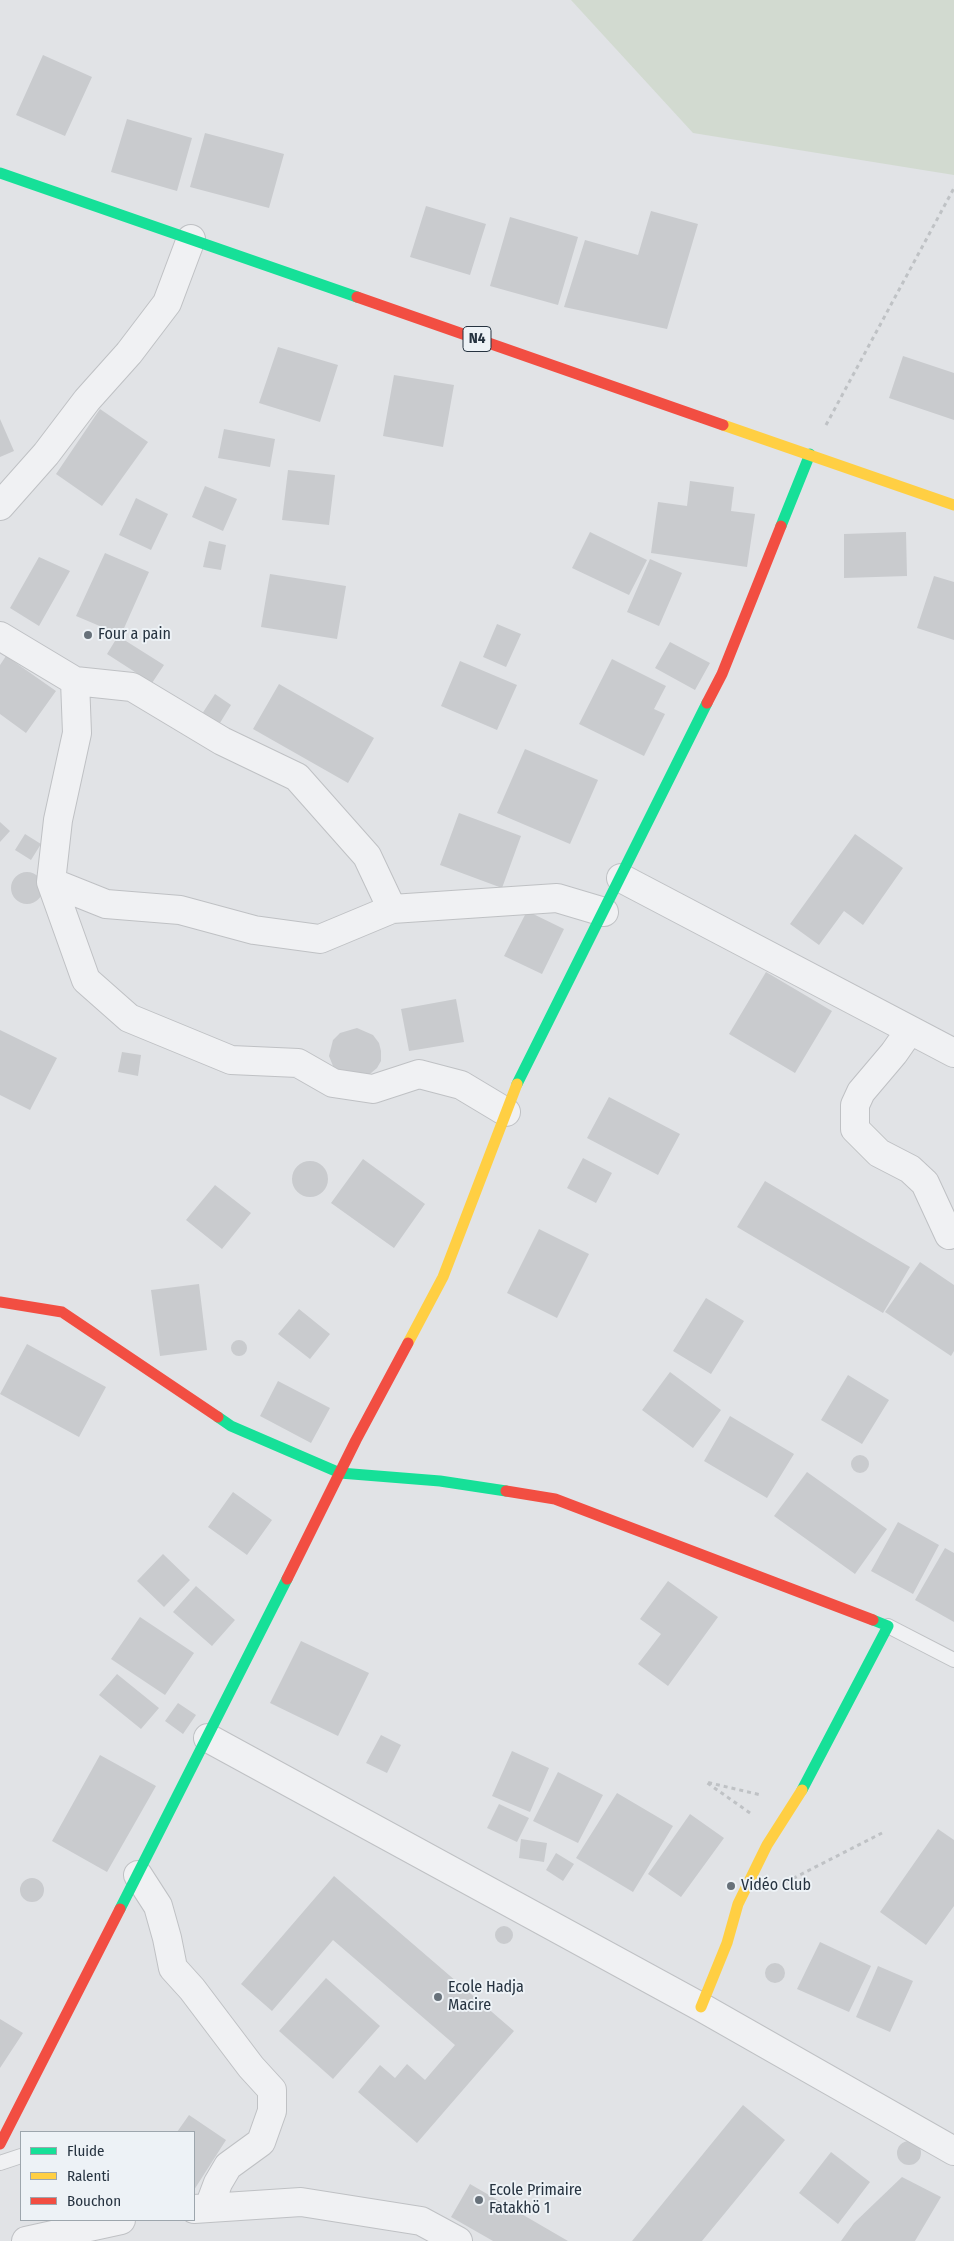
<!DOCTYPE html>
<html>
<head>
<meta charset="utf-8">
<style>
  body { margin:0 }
  #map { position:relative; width:954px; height:2241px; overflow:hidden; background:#e1e3e6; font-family:"Fira Sans Condensed",sans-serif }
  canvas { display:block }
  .legend { position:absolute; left:20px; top:2131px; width:175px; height:90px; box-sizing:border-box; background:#edf2f6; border:1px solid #9da6ad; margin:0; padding:6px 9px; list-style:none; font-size:15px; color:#263340 }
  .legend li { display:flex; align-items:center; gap:10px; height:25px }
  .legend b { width:25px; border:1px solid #9da6ad }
</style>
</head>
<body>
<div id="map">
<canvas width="954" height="2241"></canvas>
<ul class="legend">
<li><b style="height:6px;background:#16e098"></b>Fluide</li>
<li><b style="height:6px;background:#ffcf43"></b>Ralenti</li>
<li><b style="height:6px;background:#f24e42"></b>Bouchon</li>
</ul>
</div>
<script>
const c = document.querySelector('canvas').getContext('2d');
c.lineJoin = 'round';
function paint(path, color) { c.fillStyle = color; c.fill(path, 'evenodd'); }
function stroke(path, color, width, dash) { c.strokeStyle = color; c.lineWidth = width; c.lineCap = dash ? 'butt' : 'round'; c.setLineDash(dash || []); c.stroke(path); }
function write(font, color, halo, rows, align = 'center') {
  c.font = font + ' "Fira Sans Condensed",sans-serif'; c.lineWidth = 4; c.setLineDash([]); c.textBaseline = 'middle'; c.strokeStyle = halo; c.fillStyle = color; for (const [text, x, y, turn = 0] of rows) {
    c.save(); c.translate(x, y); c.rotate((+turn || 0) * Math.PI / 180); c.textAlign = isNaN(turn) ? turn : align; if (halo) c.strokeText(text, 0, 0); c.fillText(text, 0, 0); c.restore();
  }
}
paint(new Path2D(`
  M571,0H954V175L693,133Z`), '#d2dad0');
paint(new Path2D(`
  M43,55L92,77L65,136L16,115Z
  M127,119L192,138L177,191L111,172Z
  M205,133L284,154L269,208L190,187Z
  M426,206L486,224L470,275L410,257Z
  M651,211L698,224L667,329L564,307L585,240L638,255Z
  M510,217L578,237L558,305L490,286Z
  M278,347L338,365L320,422L259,403Z
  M903,356L954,373V420L889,398Z
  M394,375L454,385L443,447L383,436Z
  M100,409L148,442L102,506L56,474Z
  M0,419L14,451L0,457Z
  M224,429L275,439L270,467L218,458Z
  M288,470L335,475L329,525L282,520Z
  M690,481L734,487L731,511L755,514L747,567L651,553L658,502L687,506Z
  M205,486L237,499L223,531L192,517Z
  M136,498L168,514L151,550L119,535Z
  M590,532L647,560L629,595L572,568Z
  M906,532L907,576L844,578V534Z
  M209,541L226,545L221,570L203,567Z
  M105,553L149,572L121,635L76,616Z
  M39,557L70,571L39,626L10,608Z
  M650,559L682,573L659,626L627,612Z
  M270,574L346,586L337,639L261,627Z
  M934,576L954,582V640L917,628Z
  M497,624L521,634L506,667L483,657Z
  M118,636L164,665L152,683L107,654Z
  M670,642L710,663L695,690L655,668Z
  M6,656L56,691L26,733L0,714V665Z
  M612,659L666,686L654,709L665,714L644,756L579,724Z
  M460,661L517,685L497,730L441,706Z
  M279,684L374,738L348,783L253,729Z
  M215,694L231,705L215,731L198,720Z
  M525,749L598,780L570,844L497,813Z
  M459,813L521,836L502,888L440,865Z
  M0,822L10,831L0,842Z
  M25,834L41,844L31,860L15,850Z
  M855,834L903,868L863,925L844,911L819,945L790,924Z
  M11 888a16 16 0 1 1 32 0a16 16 0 1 1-32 0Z
  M527,911L564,929L542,974L504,956Z
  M766,972L832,1011L795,1073L729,1034Z
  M456,999L464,1042L409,1051L401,1009Z
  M357,1028L373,1035L379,1043L381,1051V1061L377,1068L364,1079L335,1071L329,1056L333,1040L340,1033Z
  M0,1030L57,1058L30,1110L0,1095Z
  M122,1052L141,1055L138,1076L118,1072Z
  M609,1097L680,1134L658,1175L587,1138Z
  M583,1158L612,1173L596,1203L567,1188Z
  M363,1159L425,1204L394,1248L331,1203Z
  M292 1179a18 18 0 1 1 36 0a18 18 0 1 1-36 0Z
  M765,1181L910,1267L883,1313L737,1227Z
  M215,1185L251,1213L222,1249L186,1220Z
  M539,1229L589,1254L557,1318L507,1293Z
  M920,1262L954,1285V1351L951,1356L885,1312Z
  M199,1284L207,1350L160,1356L151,1290Z
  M706,1298L744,1321L711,1374L673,1351Z
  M299,1309L330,1334L310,1359L278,1334Z
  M231 1348a8 8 0 1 1 16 0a8 8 0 1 1-16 0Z
  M27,1344L106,1387L79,1437L0,1394Z
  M670,1372L721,1410L693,1448L642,1410Z
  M848,1375L889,1400L862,1444L821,1420Z
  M278,1381L330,1408L311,1443L260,1416Z
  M730,1416L794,1454L767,1498L704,1461Z
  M851 1464a9 9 0 1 1 18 0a9 9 0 1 1-18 0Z
  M807,1472L887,1529L855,1574L774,1516Z
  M233,1492L272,1520L247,1555L208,1527Z
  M898,1522L939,1545L913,1594L871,1571Z
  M945,1548L954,1553V1622L915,1600Z
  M163,1554L190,1580L164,1607L137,1581Z
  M668,1581L718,1617L668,1686L638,1664L661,1634L640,1619Z
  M196,1586L235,1620L212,1646L173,1612Z
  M140,1617L194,1653L165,1695L111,1659Z
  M301,1641L369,1673L338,1736L270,1703Z
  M117,1674L159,1708L141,1729L99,1695Z
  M178,1703L196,1715L183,1734L165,1721Z
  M381,1735L401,1745L387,1773L366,1763Z
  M512,1751L549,1768L530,1812L492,1796Z
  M100,1755L156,1786L107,1872L52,1841Z
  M558,1772L603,1795L578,1843L533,1821Z
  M617,1793L673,1826L633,1892L576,1858Z
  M499,1804L529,1818L517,1842L487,1828Z
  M690,1814L724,1838L681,1897L648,1874Z
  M938,1829L954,1840V1906L926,1945L880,1912Z
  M521,1839L547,1843L544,1862L519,1858Z
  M556,1853L574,1864L563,1881L546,1870Z
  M334,1876L514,2031L417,2143L358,2092L380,2065L395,2078L407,2064L425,2080L455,2045L333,1940L272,2011L241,1984Z
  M20 1890a12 12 0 1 1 24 0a12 12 0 1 1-24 0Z
  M495 1935a9 9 0 1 1 18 0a9 9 0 1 1-18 0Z
  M820,1942L871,1966L849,2012L797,1989Z
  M765 1973a10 10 0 1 1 20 0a10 10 0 1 1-20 0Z
  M878,1966L913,1981L890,2032L856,2017Z
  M326,1978L380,2026L333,2079L279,2031Z
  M0,2019L23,2033L0,2068Z
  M743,2105L785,2140L702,2241H632Z
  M189,2115L226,2140L194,2190V2132H177Z
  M897 2153a12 12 0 1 1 24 0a12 12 0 1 1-24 0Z
  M831,2152L870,2182L838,2224L799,2193Z
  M902,2177L941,2197L915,2241H841L854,2223Z
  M470,2184L568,2241H493L451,2217Z`), '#c9cbce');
const lane = new Path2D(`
  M888,1626L954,1660
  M0,2163L21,2156`);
const street = new Path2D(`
  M0,506L46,454L87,400L129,353L167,303L191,239
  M0,636L75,681L132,687L222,741L297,777L367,856L392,909
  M75,681L77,733L58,820L51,882L86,980L129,1018L231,1060L298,1063L333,1083L373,1089L419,1074L461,1085L506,1112
  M621,878L954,1053
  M51,882L106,904L180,910L254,930L320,939L392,909L557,898L604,912
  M910,1030L894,1053L861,1092L855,1105V1129L879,1153L910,1169L925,1183L949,1235
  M208,1738L701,2007L954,2151
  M138,1875L158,1906L167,1938L173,1968L192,1989L251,2067L272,2090V2111L261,2142L228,2166L218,2183L209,2207
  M194,2209L301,2202L421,2221L458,2241
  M26,2241L121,2220`);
stroke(lane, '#bfc1c4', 16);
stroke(street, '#bfc1c4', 30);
stroke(new Path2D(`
  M826,425L954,188
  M750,1813L706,1782L761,1795
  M786,1882L882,1833`), '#bfc2c5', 3, [4, 4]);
stroke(lane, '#f0f1f3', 14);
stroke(street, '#f0f1f3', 28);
stroke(new Path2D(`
  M0,173L357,297
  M781,526L810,454
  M517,1084L707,703
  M218,1417L231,1426L340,1473L440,1481L506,1491
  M802,1790L888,1626L873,1620
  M120,1909L287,1579`), '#16e098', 11);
stroke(new Path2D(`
  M723,425L954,505
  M408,1343L443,1277L517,1084
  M701,2007L727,1943L738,1904L767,1845L802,1790`), '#ffcf43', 11);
stroke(new Path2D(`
  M357,297L723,425
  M707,703L722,674L781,526
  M0,1302L62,1312L218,1417
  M506,1491L555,1499L873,1620
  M287,1579L356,1440L408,1343
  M0,2144L120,1909`), '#f24e42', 11);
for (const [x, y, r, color] of [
  [88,635,5,"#67717a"],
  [731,1886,5,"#67717a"],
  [438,1997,5,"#67717a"],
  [479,2200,5,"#67717a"]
]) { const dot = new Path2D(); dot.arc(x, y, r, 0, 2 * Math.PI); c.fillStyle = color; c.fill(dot); stroke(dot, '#edf2f6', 2); }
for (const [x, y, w] of [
  [477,339,28]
]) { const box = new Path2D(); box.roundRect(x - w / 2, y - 12.5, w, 25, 4); c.fillStyle = '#edf2f6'; c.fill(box); stroke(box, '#263340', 1); }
write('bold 15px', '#263340', null, [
  ["N4",477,339]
]);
write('16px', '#263340', '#edf2f6', [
  ["Four a pain",98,635],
  ["Vidéo Club",741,1886],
  ["Ecole Hadja",448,1988],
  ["Macire",448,2006],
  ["Ecole Primaire",489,2191],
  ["Fatakhö 1",489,2209]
], 'left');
</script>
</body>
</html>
